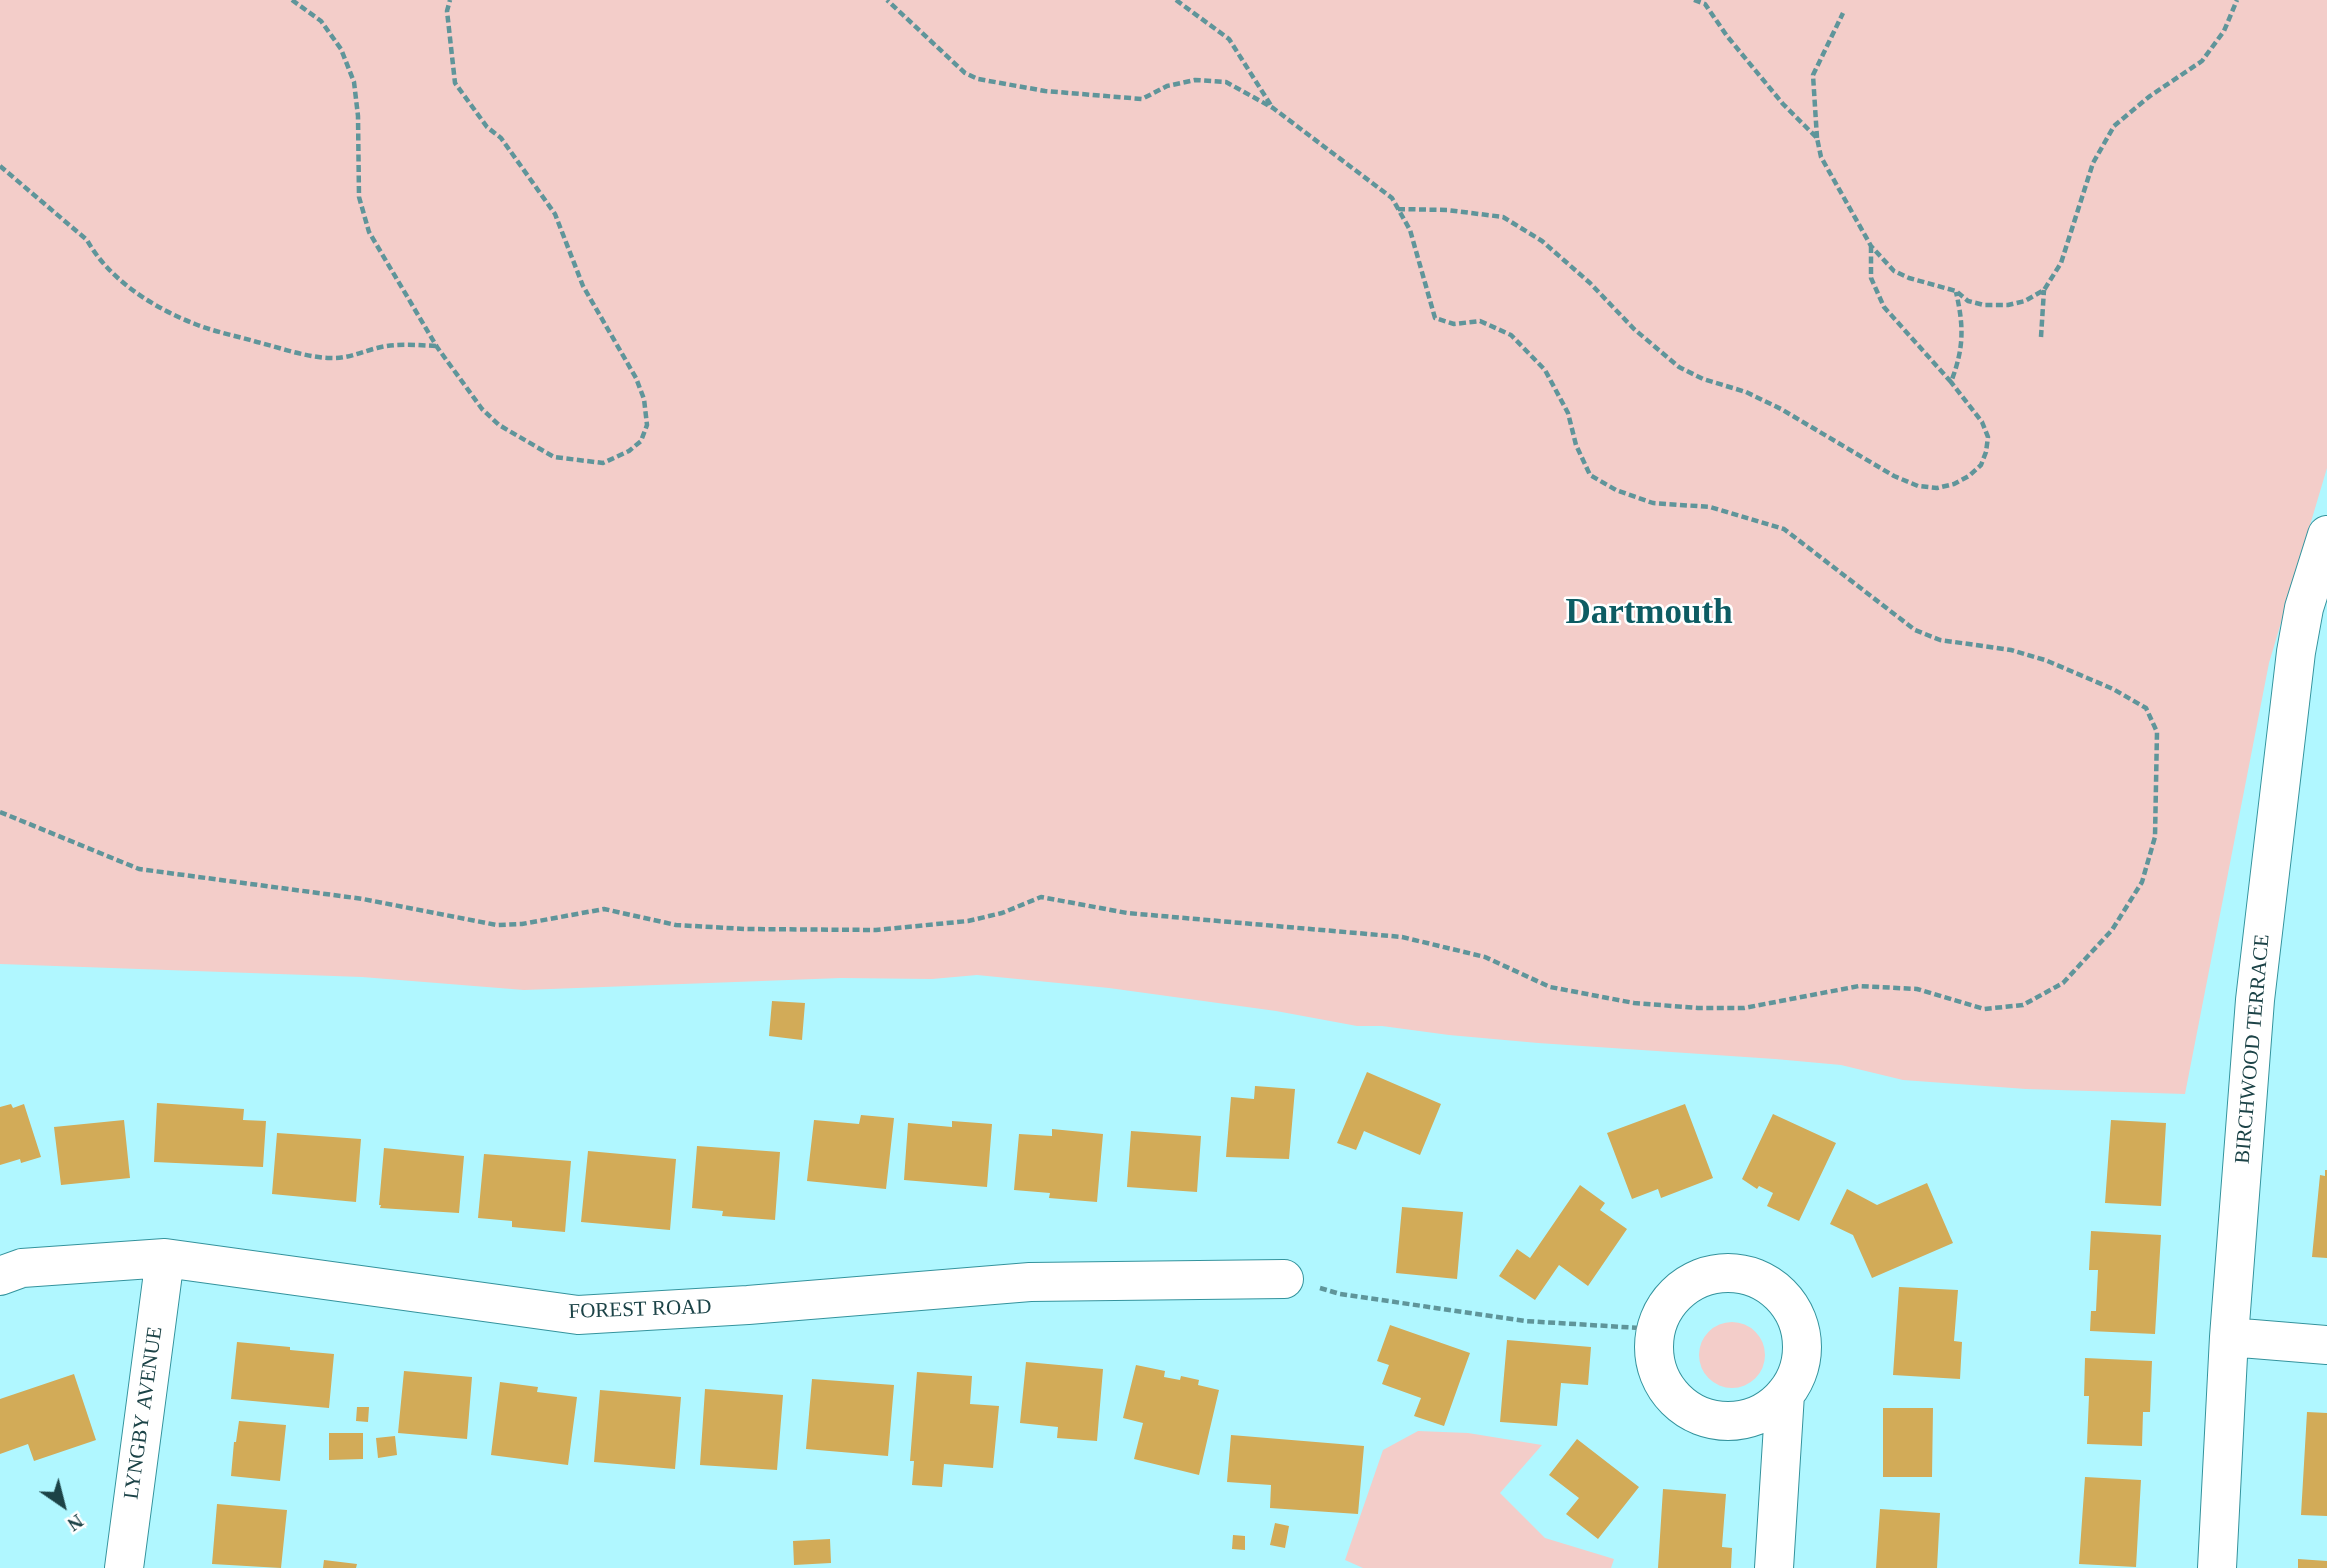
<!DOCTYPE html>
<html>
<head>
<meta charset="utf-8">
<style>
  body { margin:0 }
  #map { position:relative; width:2327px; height:1568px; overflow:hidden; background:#b0f7ff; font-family:"Times New Roman",serif }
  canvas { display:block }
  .north { position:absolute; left:28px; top:1470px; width:70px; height:70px; -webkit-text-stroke:5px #fff; paint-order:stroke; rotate:145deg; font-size:19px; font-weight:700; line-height:28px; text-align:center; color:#1c4347 }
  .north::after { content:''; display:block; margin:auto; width:24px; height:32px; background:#1c4347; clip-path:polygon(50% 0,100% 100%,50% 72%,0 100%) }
</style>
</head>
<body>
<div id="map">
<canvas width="2327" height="1568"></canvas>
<div class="north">N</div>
</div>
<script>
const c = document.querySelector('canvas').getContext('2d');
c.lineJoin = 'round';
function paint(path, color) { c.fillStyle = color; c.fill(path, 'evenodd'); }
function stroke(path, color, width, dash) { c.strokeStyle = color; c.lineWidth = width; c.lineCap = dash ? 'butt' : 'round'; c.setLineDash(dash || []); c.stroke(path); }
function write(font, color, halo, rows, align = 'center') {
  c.font = font + ' "Times New Roman",serif'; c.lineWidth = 5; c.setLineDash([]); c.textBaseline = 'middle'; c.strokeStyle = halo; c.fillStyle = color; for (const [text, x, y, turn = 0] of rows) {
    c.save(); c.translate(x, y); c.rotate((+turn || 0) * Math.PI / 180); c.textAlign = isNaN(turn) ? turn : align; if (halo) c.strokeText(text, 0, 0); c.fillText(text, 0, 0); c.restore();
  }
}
paint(new Path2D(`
  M0,0H2327V468L2269,663L2185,1094L2026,1089L1903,1080L1841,1065L1775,1059L1538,1043L1449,1035L1382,1026H1357L1276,1011L1109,988L977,975L932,979L841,978L524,990L362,977L0,964Z
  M1699 1355a33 33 0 1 1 66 0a33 33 0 1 1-66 0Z
  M1418,1431L1468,1433L1542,1445L1500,1493L1545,1538L1614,1559L1611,1568H1363L1345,1560L1383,1450Z`), '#f3cdc9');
paint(new Path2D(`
  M772,1001L805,1003L802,1040L769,1036Z
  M1367,1072L1441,1104L1420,1155L1364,1131L1356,1150L1337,1143Z
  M1255,1086L1295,1089L1289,1159L1226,1157L1231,1097L1254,1099Z
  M157,1103L244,1109L243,1120L266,1121L263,1167L154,1162Z
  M11,1104L13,1108L24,1104L41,1157L21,1163L20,1159L0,1165V1107Z
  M1685,1104L1713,1178L1661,1198L1658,1189L1632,1199L1607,1133Z
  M1773,1114L1836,1143L1799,1221L1767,1206L1773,1193L1759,1186L1757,1189L1742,1179Z
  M861,1115L894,1118L886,1189L807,1181L814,1120L859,1124Z
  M124,1120L130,1178L61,1185L54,1127Z
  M2111,1120L2166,1123L2161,1206L2105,1203Z
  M952,1121L992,1124L987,1187L904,1180L908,1123L952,1127Z
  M1052,1129L1103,1134L1097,1202L1049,1198L1050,1193L1014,1190L1019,1134L1052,1136Z
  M1131,1131L1201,1136L1197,1192L1127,1187Z
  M277,1133L361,1139L356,1202L272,1194Z
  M697,1146L780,1152L775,1220L722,1216L723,1211L692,1208Z
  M384,1148L464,1156L459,1213L380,1208L381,1205H379Z
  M588,1151L676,1159L670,1230L581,1222Z
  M484,1154L571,1161L565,1232L512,1227V1221L478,1218Z
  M2325,1170H2327V1258L2312,1257L2320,1175L2325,1176Z
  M1927,1183L1953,1243L1872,1278L1853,1235L1830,1224L1847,1189L1877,1205Z
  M1580,1185L1605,1203L1600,1210L1627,1229L1588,1286L1559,1265L1535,1300L1499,1276L1517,1249L1530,1258Z
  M1402,1207L1463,1212L1457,1279L1396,1273Z
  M2091,1231L2161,1235L2155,1334L2090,1331L2091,1311H2096L2098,1270H2089Z
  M1899,1287L1958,1290L1954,1341L1962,1342L1960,1379L1893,1375Z
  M1390,1325L1470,1353L1444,1426L1414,1416L1421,1398L1382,1384L1389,1365L1377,1361Z
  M1507,1340L1591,1347L1588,1385L1561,1383L1557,1426L1500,1422Z
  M237,1342L290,1347V1350L334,1354L329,1408L231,1399Z
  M2085,1358L2152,1361L2150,1412H2143L2142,1446L2087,1444L2089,1396H2084Z
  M1026,1362L1103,1369L1097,1441L1057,1438L1058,1427L1020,1423Z
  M1136,1365L1165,1371L1164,1377L1180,1380L1181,1376L1199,1380L1198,1385L1219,1390L1199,1475L1134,1459L1143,1423L1123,1418Z
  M404,1371L472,1377L467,1439L398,1433Z
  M917,1372L972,1376L970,1404L999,1406L993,1468L944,1464L942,1487L912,1485L914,1461H910Z
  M74,1374L96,1440L34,1461L28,1444L0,1454V1399Z
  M812,1379L894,1385L888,1456L806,1449Z
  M500,1382L538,1387L537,1392L577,1397L568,1465L491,1455Z
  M705,1389L783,1395L777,1470L700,1465Z
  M600,1390L681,1397L675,1469L594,1462Z
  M357,1407H369L368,1422L356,1421Z
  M1883,1408H1933L1932,1477H1883Z
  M2307,1412L2327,1413V1516L2301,1515Z
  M239,1421L286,1425L280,1481L231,1476L234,1442H236Z
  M329,1433H363V1459L329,1460Z
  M1231,1435L1364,1446L1358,1514L1270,1508L1271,1485L1227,1482Z
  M395,1436L397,1455L378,1458L376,1438Z
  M1577,1439L1639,1487L1598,1539L1566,1514L1579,1498L1549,1475Z
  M2085,1477L2141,1480L2136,1567L2079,1564Z
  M1663,1489L1726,1494L1722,1547L1732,1548L1731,1568H1658Z
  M217,1504L287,1510L281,1568L212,1564Z
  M1880,1509L1940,1513L1937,1568H1876Z
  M1275,1523L1289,1526L1285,1548L1270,1545Z
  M1233,1535L1245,1536V1550L1232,1549Z
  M830,1539L831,1563L794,1565L793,1541Z
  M2298,1559L2327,1561V1568H2298Z
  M324,1560L357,1564L356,1568H323Z`), '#d2ab58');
const minor = new Path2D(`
  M1654 1347a74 74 0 1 1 148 0a74 74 0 1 1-148 0Z
  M0,1276L22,1268L165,1258L578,1315L748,1305L1030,1282L1284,1279
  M2229,1337L2327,1345
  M124,1568L165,1258
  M1774,1568L1785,1394
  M2217,1568L2229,1337L2255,1000L2296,652L2304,608L2327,535`);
stroke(minor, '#34939d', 40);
stroke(new Path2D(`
  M292,0L321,21L341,49L354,82L358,116L359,197L369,232L437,347L482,409L499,425L554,457L603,463L629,451L641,441L647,425L644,399L636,378L583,286L555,214L501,138L487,127L455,83L447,11L450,0
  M1176,0L1229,39L1272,107
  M1694,0L1705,4L1727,36L1783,104L1817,138L1821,157L1871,246L1894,271L1909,278L1956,291L1968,301L1984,305H2008L2025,301L2044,290L2061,263L2093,163L2114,126L2150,96L2202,61L2224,31L2237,0
  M1817,138L1813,75L1843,13
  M0,166L87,240C109,280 154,308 195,324C215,332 237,336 257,342C281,348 305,357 330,358C347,359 361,352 377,348C396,343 417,345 436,346
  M1398,209L1447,210L1503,217L1542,241L1590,283L1634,329L1679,367L1703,379L1746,392L1781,409L1894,476L1918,486L1937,488L1954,484L1969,476L1981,465L1986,452L1988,437L1982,422L1951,382
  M1871,246V278L1884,307L1951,382C1964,348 1964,327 1956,292
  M2041,337L2044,290
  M0,812L139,869L363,899L497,925L522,924L604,909L676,925L746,929L876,930L968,921L1002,913L1041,897L1127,913L1402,937L1485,957L1550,987L1634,1003L1698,1008H1744L1859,986L1917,989L1984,1009L2023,1005L2063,983L2112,930L2142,882L2155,837L2157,732L2146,708L2113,689L2045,660L2011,650L1940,640L1915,630L1784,529L1710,507L1653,503L1616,490L1590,475L1576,445L1568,413L1545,370L1511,335L1480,321L1454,324L1435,318L1410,230L1392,198L1273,108L1226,82L1195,80L1167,86L1142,99L1045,91L978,79L965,73L887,0
  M1320,1288L1340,1294L1525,1321L1656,1329`), '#5f959a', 4.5, [7, 3.5]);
stroke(minor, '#fff', 38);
write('21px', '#1c4347', '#fff', [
  ["BIRCHWOOD TERRACE",2253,1049,-85],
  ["FOREST ROAD",640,1310,-2],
  ["LYNGBY AVENUE",144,1413,-82]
]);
write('bold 35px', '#0d5c63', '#fff', [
  ["Dartmouth",1649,614]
]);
</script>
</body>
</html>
